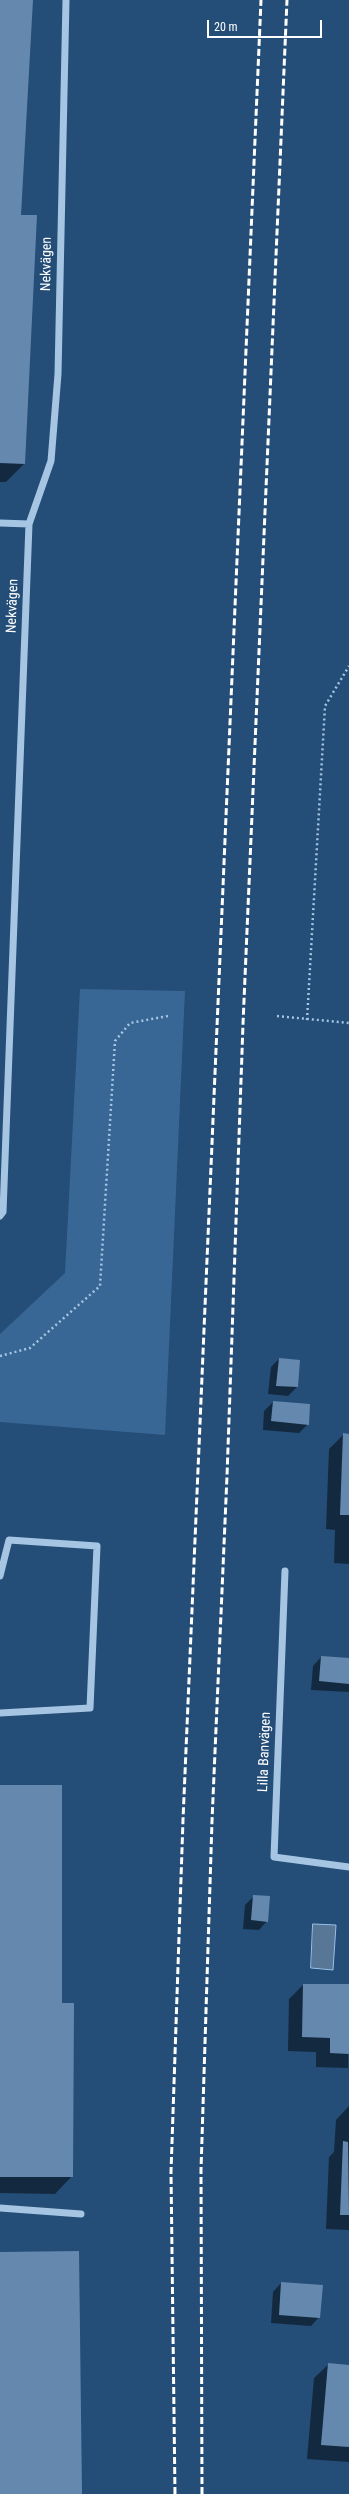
<!DOCTYPE html>
<html>
<head>
<meta charset="utf-8">
<style>
  body { margin:0 }
  #map { position:relative; width:349px; height:2494px; overflow:hidden; background:#244d77; font-family:"Roboto Condensed",sans-serif }
  canvas { display:block }
  .scale { position:absolute; left:207px; top:20px; width:115px; height:18px; box-sizing:border-box; border:2px solid #fff; border-top:0; padding-left:5px; font-size:12px; line-height:14px; white-space:nowrap; color:#fff; -webkit-text-stroke:3px #244d77; paint-order:stroke }
</style>
</head>
<body>
<div id="map">
<canvas width="349" height="2494"></canvas>
<div class="scale">20 m</div>
</div>
<script>
const c = document.querySelector('canvas').getContext('2d');
c.lineJoin = 'round';
function paint(path, color) { c.fillStyle = color; c.fill(path, 'evenodd'); }
function stroke(path, color, width, dash) { c.strokeStyle = color; c.lineWidth = width; c.lineCap = dash ? 'butt' : 'round'; c.setLineDash(dash || []); c.stroke(path); }
function write(font, color, halo, rows, align = 'center') {
  c.font = font + ' "Roboto Condensed",sans-serif'; c.lineWidth = 3.5; c.setLineDash([]); c.textBaseline = 'middle'; c.strokeStyle = halo; c.fillStyle = color; for (const [text, x, y, turn = 0] of rows) {
    c.save(); c.translate(x, y); c.rotate((+turn || 0) * Math.PI / 180); c.textAlign = isNaN(turn) ? turn : align; if (halo) c.strokeText(text, 0, 0); c.fillText(text, 0, 0); c.restore();
  }
}
paint(new Path2D(`
  M80,989L185,991L165,1435L0,1422V1334L65,1273Z`), '#386795');
const water = new Path2D(`
  M313,1924L336,1925L333,1970L311,1968Z`);
paint(water, '#587696');
stroke(water, '#99c0e4', 1);
paint(new Path2D(`
  M0,0H32L20,216L24,464L6,482H0Z
  M279,1359L297,1387L288,1396L268,1394L271,1367Z
  M273,1402L308,1424L299,1433L263,1430L264,1411Z
  M344,1434L349,1435V1564L334,1563L335,1530L326,1529L329,1449Z
  M321,1657L349,1659V1692L311,1690L313,1666Z
  M0,1786L61,2004L72,2176L55,2194L0,2193Z
  M254,1896L267,1921L259,1930L243,1929L245,1905Z
  M303,1985H349L348,2068L316,2067V2052L288,2051L289,1999Z
  M349,2106V2230L326,2229L329,2157L334,2152L336,2120Z
  M281,2283L319,2317L311,2326L271,2323L273,2292Z
  M329,2364L349,2366V2462L307,2459L314,2378Z`), '#0007');
paint(new Path2D(`
  M0,0H33L21,215H37L25,464L0,463Z
  M279,1358L300,1360L298,1387L276,1386Z
  M273,1401L310,1404L309,1425L271,1421Z
  M343,1433L349,1434V1515H340Z
  M321,1656L349,1658V1684L319,1681Z
  M0,1785H62V2003H74L73,2177H0Z
  M253,1895L270,1896L268,1922L251,1920Z
  M303,1984H349V2054L330,2053V2038L302,2037Z
  M348,2138L349,2215H340L343,2141L348,2142Z
  M79,2251L82,2494H0V2252Z
  M281,2282L323,2285L320,2318L279,2315Z
  M328,2363L349,2365V2447L321,2445Z`), '#6589ae');
stroke(new Path2D(`
  M277,1016L349,1023
  M307,1020L325,706L349,666
  M0,1356L30,1348L100,1286L115,1041L130,1023L168,1016`), '#a5c5e3', 2.5, [2, 3]);
stroke(new Path2D(`
  M0,523L29,524L3,1212L0,1216
  M29,524L51,461L58,374L66,0
  M285,1571L274,1857L349,1867
  M0,1576L9,1540L97,1546L90,1708L0,1713
  M0,2208L81,2214`), '#a5c5e3', 7);
stroke(new Path2D(`
  M175,2494L171,2172L183,1820L261,0
  M202,2494L201,2170L212,1821L227,1476L243,1024L287,0`), '#fff', 3, [7, 3]);
write('14px', '#fff', '#244d77', [
  ["Nekvägen",47,264,-89],
  ["Nekvägen",13,606,-88],
  ["Lilla Banvägen",265,1752,-88]
]);
</script>
</body>
</html>
